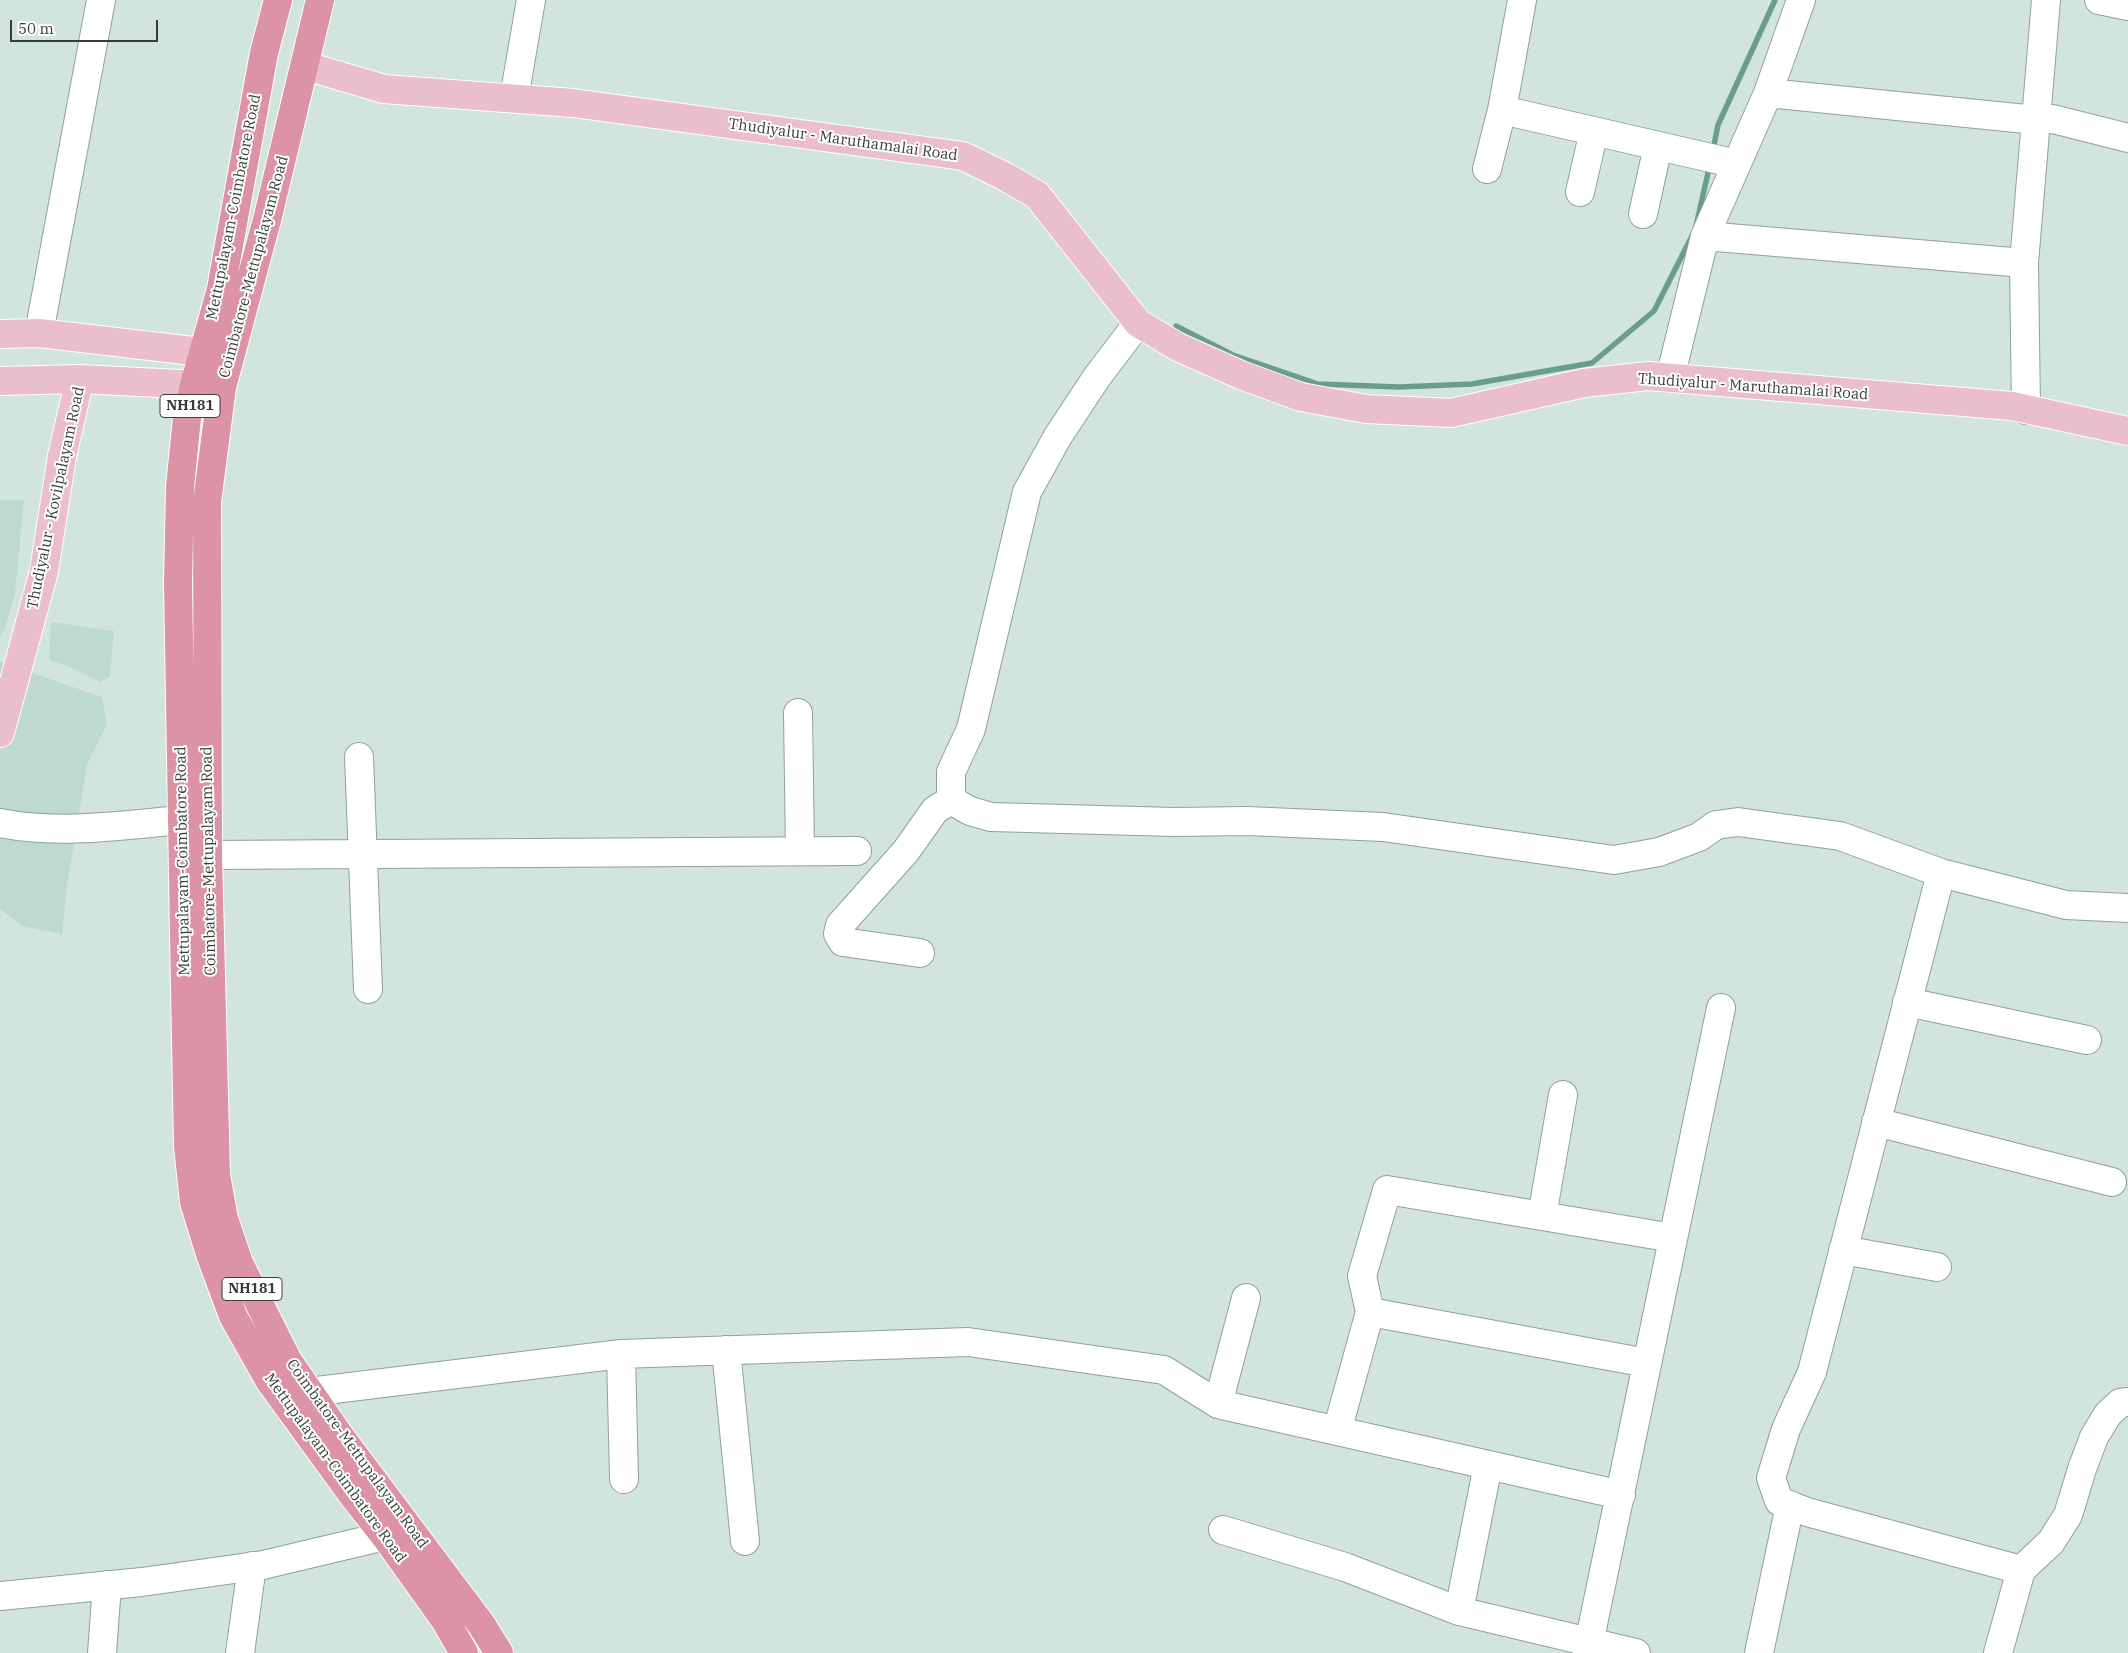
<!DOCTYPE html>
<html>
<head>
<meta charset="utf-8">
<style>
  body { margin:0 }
  #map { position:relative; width:2128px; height:1653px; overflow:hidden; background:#d1e4dd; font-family:"IBM Plex Serif",serif }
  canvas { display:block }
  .scale { position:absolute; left:10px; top:20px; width:148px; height:22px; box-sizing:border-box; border:2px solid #363d3b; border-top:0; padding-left:6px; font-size:15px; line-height:18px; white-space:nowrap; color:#363d3b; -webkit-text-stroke:4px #fff; paint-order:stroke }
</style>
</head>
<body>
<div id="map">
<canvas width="2128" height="1653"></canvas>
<div class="scale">50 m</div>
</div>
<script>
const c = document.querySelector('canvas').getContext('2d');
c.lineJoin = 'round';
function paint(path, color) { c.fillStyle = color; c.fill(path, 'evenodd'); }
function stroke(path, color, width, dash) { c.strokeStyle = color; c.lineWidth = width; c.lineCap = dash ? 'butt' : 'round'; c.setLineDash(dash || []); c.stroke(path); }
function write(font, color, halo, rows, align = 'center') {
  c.font = font + ' "IBM Plex Serif",serif'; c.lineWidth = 4; c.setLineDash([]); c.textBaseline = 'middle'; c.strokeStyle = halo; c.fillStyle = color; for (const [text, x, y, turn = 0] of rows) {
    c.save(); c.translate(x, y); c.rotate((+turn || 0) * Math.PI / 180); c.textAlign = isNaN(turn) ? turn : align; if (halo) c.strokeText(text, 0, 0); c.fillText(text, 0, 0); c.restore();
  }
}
paint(new Path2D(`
  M0,500H24L15,593L6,625L0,638Z
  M51,622L114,631L110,677L100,682L68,666L49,660Z
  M0,662L102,697L107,724L87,765L67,885L62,934L22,926L0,909Z`), '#bed9cf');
stroke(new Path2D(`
  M1713,150L1718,125L1775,0
  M1696,226L1710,164
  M1176,326L1233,355L1318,384L1399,387L1472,384L1592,363L1654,311L1693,234`), '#6a9d8c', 5.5);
const minor = new Path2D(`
  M2099,0L2128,6
  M1768,93L2036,120L2053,119L2128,138
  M514,98L531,0
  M1502,110L1737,164
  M1487,169L1502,110L1522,0
  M1580,192L1594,131
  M1643,214L1658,146
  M1705,236L2024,263
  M1138,323L1097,377L1058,436L1027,492L971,729L951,772V800L970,811L991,817L1174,822L1247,821L1383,827L1614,860L1659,852L1699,837L1716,825L1738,822L1840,836L1941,873L2066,905L2128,908
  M39,333L101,0
  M1670,378L1705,236L1768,93L1801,0
  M2026,410L2024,263L2046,0
  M798,713L800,851
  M359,757L368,989
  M0,823C57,835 124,825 182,820
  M208,855L857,851
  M1941,873L1812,1372L1786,1429L1771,1478L1779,1501L1807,1512L2021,1570
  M920,953L843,942L838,934L840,925L906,851L935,810L951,800
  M1907,1002L2087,1040
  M1876,1122L2112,1182
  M1542,1216L1563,1095
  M1843,1250L1937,1267
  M1246,1298L1218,1404L1621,1495
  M1370,1312L1362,1276L1387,1190L1673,1238
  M726,1350L745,1541
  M621,1354L624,1479
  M309,1392L621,1354L968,1342L1164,1370L1218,1404
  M1337,1431L1370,1312L1647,1363
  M1223,1530L1345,1567L1459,1611L1636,1653
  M0,1596L142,1582L263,1565L385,1536
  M1459,1611L1488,1465
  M102,1653L107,1585
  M240,1653L252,1566
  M1587,1653L1721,1008
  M1759,1653L1790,1505
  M1998,1653L2021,1570L2051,1542L2068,1515L2082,1469L2094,1437L2108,1414L2120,1403L2128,1402`);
const major = new Path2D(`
  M306,66L384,89L573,103L963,156L1004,176L1037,195L1138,323L1178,347L1241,375L1301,397L1366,409L1451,413L1584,383L1648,376L2012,406L2128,431
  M0,334L39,333L227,355
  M0,381L80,379L218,386
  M0,733L44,571L62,456L80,379`);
const highway = new Path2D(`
  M278,0L264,53L221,289L194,385L187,418L180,487L178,583L184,934L188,1146L194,1202L210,1254L233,1316L269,1380L354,1497L385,1536L445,1620L464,1653
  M320,0L268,216L222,387L207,502L208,855L216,1175L224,1219L239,1263L288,1361L339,1435L481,1624L499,1653`);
stroke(minor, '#8fa19a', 30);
stroke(major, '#fff', 30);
stroke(highway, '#fff', 30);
stroke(minor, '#fff', 28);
stroke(major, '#eabeca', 28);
stroke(highway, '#dc93a6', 28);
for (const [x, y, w] of [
  [190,406,60],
  [252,1289,60]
]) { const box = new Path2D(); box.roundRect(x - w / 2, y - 11.5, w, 23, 4); c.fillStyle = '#fff'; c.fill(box); stroke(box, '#363d3b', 1); }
write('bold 14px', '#363d3b', null, [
  ["NH181",190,406],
  ["NH181",252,1289]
]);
write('15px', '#363d3b', '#fff', [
  ["Thudiyalur - Maruthamalai Road",843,140,8],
  ["Mettupalayam-Coimbatore Road",234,207,-79],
  ["Coimbatore-Mettupalayam Road",254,267,-75],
  ["Thudiyalur - Maruthamalai Road",1753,387,4],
  ["Thudiyalur - Kovilpalayam Road",56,498,-78],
  ["Mettupalayam-Coimbatore Road",183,861,-91],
  ["Coimbatore-Mettupalayam Road",209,861,-91],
  ["Coimbatore-Mettupalayam Road",357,1454,54],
  ["Mettupalayam-Coimbatore Road",335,1468,54]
]);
</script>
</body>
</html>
